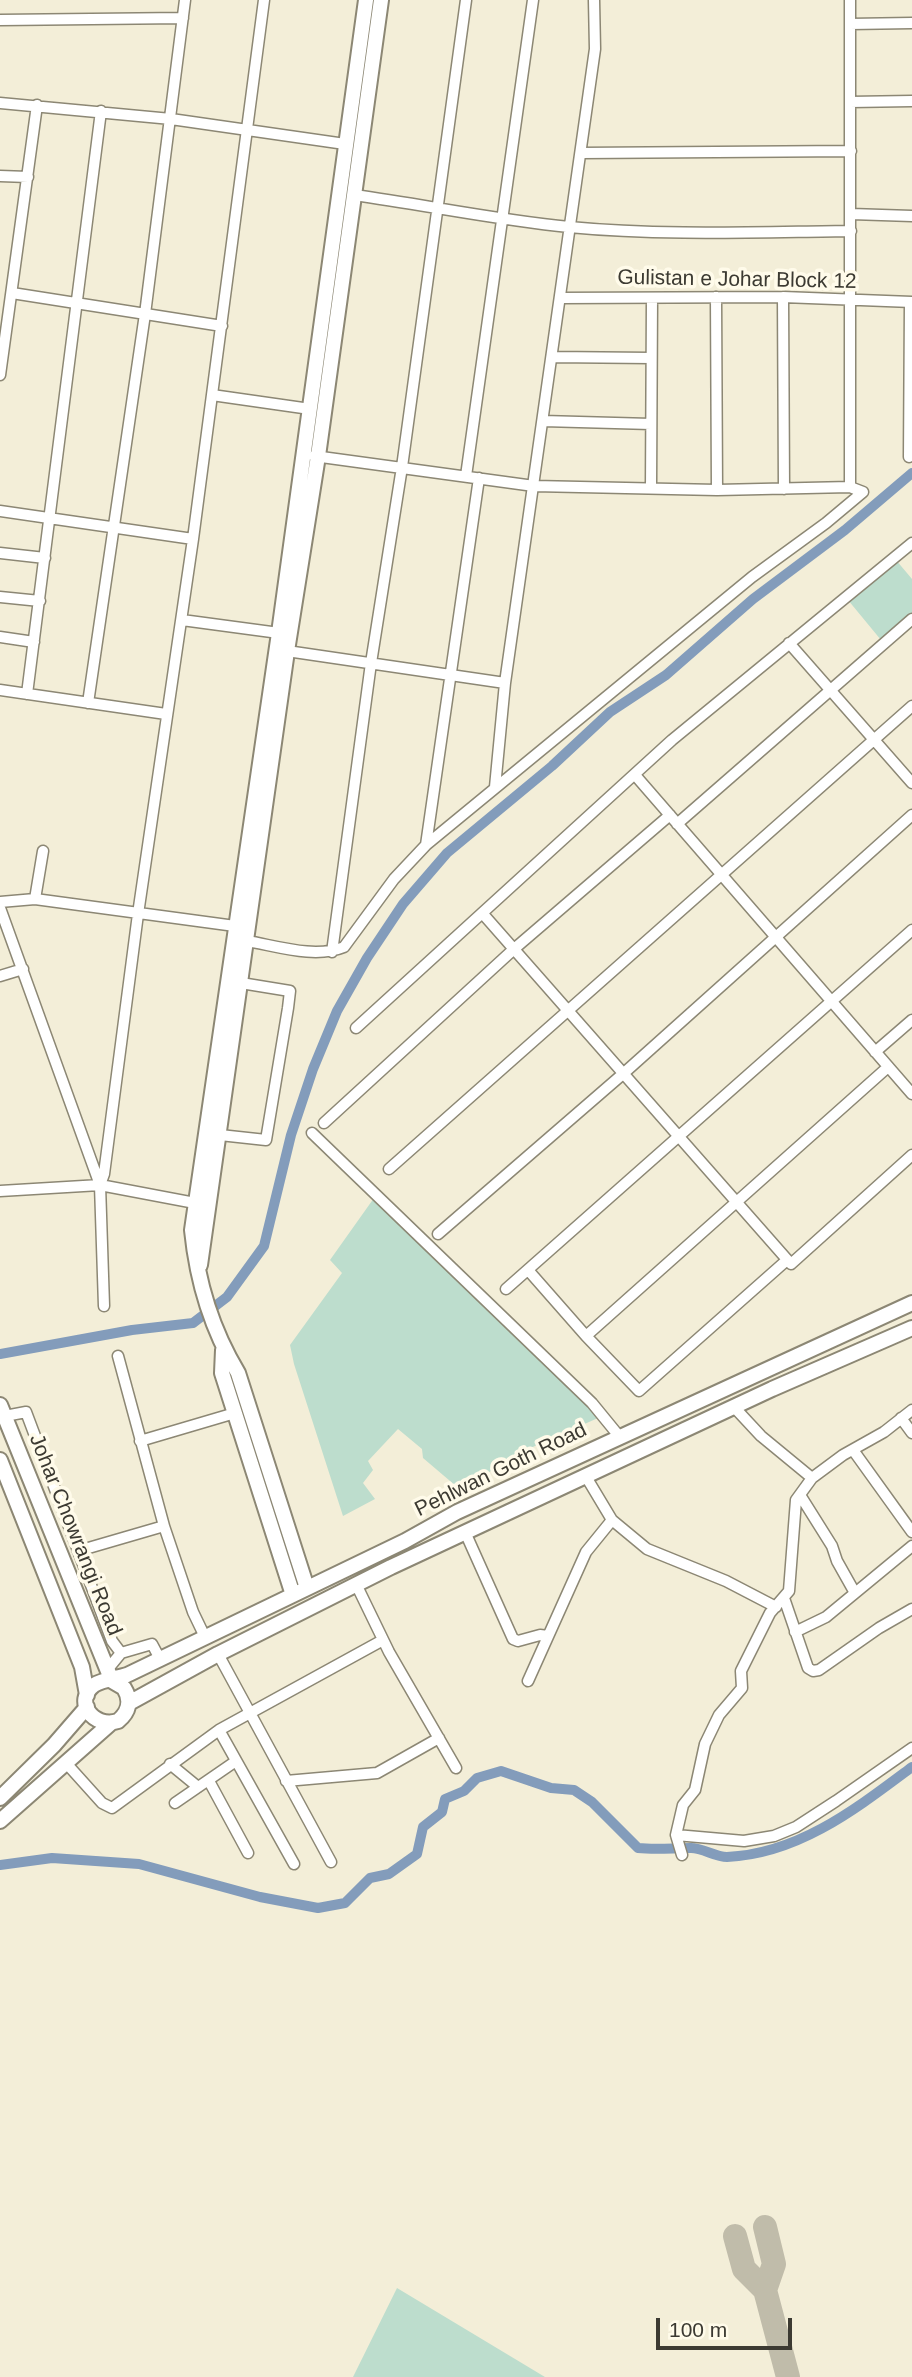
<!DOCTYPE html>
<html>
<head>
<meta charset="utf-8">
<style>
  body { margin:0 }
  #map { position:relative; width:912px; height:2377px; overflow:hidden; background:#f3eed8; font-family:Arial,sans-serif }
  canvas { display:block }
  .scale { position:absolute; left:656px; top:2318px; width:136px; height:32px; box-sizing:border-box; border:4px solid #3c3a32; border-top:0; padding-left:9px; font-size:21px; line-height:24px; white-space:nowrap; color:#3c3a32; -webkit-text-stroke:5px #fffbea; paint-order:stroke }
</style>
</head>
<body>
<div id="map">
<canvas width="912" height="2377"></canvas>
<div class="scale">100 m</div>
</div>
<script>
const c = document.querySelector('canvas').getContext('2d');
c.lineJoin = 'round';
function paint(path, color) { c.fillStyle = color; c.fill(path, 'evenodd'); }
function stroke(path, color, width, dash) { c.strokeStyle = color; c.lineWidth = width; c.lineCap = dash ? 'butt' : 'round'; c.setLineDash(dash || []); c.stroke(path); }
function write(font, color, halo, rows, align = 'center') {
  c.font = font + ' Arial,sans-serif'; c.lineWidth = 7; c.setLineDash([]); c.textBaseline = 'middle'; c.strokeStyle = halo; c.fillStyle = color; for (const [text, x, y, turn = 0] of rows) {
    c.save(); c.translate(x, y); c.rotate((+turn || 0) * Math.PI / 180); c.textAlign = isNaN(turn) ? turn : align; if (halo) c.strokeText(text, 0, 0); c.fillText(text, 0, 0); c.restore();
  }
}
paint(new Path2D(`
  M896,560L912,579V614L881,640L848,600Z
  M374,1198L575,1391L598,1418L508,1458L463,1492L423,1458L422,1449L398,1429L368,1461L373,1470L363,1483L375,1499L343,1516L294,1364L290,1345L342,1273L330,1260Z
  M397,2288L545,2377H353Z`), '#bdddcd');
stroke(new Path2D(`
  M0,1354L132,1330L193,1323L227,1297L264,1246L291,1135L313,1069L337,1011L367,958L403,904L447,853L552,766L610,712L666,675L753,599L845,530L912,473
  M0,1865L52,1858L139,1864L260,1897L318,1908L345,1903L370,1878L389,1874L417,1854L423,1827L442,1812L445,1799L464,1791L477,1778L501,1771L551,1788L574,1790L592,1802L638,1848C656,1850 673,1848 691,1848C703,1848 715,1857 727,1857C799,1854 857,1808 912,1767`), '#839cbb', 10);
stroke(new Path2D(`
  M765,2227L774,2264L765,2290L788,2377
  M735,2236L744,2269L765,2290`), '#c0bcaa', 24);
const street = new Path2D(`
  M0,20L183,18
  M850,24L912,23
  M850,102L912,101
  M0,103L171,119L345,144
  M581,153L851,151
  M0,176L28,177
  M354,195C426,205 497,220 569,227C663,236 757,232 851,231
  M851,214L912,216
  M12,293L222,326
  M716,297L717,490
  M783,297L784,489
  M561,298L783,297L912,302
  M552,357L651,358
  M0,375L37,105
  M212,395L310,409
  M543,421L651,424
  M909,457L910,302
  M466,476L533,0
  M651,487L652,298
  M850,487V0
  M0,511L193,539
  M0,553L45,558
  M0,597L40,601
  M182,620L279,633
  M0,637L34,642
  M789,643L912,783
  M287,651L505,683
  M0,690L166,714
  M27,694L101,111
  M88,703L145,314L185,0
  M635,775L912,1094
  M495,787L505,683L595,49L594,0
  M677,824L912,619
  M426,845L479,478
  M35,899L43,851
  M0,902L35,899L235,926
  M0,908L100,1185L104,1306
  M483,914L791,1264L912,1155
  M247,941C277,946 315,959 344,947L394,879L426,845L752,577L826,523L863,492L850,487L717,490L534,486L314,456
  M332,952L371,663L402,467L466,0
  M0,976L23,969
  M356,1028L672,740L912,543
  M875,1052L912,1020
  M324,1123L514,949L670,815
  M312,1133L592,1403L619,1436
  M220,1135L266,1140L288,1008L290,991L241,983
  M389,1169L912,706
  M100,1185L104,1174L138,914L193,539L264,0
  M0,1191L100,1185L195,1203
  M438,1234L624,1073L912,815
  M528,1270L586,1336L639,1391L787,1260
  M506,1289L912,930
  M586,1336L888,1067
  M734,1407L761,1436L812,1478
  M5,1416L26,1412L112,1641L121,1653L107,1670
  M901,1418L912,1433
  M140,1441L235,1413
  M853,1450L912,1532
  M585,1475L612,1520L647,1549L726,1581L776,1607
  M800,1495L832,1546L837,1561L855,1593
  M164,1526L193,1612L205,1637
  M465,1532L513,1639L518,1641L540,1635L548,1636
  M78,1551L164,1526L118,1356
  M356,1584L389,1652L456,1768
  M784,1598L808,1668L813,1671L819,1670L879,1628L912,1609
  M795,1632L826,1617L912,1546
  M121,1653L152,1644L160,1659
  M218,1654L331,1862
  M528,1681L586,1552L612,1520
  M219,1730L294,1864
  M66,1763L102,1803L112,1808L219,1730L383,1640
  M170,1764L198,1787
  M209,1781L248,1853
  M286,1781L377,1773L439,1738
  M175,1803L236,1761
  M676,1835L744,1841L774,1836L796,1827L836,1801L912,1748
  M682,1855L676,1835L683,1805L695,1790L705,1744L719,1715L742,1688L741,1671L770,1613L789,1591L796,1500L812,1478L843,1455L884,1432L912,1410`);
const secondary = new Path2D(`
  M200,1265L287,651L318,456L381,0
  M223,1350L222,1373L293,1595
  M0,1405L112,1681
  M0,1460L82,1667L87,1695
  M307,1588L238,1373C212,1330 197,1280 192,1230L279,633L366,0
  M112,1681L124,1688C132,1701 129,1712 118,1721C93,1729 73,1701 94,1685C101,1680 118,1678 127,1675L405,1541L457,1512L912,1303
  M129,1703L218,1654L391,1567L772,1389L912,1328
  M0,1798L54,1745L87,1707
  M0,1821L111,1723`);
stroke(street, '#8c8774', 13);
stroke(secondary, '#8c8774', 18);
stroke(street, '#fff', 10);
stroke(secondary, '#fff', 14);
write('21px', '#3c3a32', '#fffbea', [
  ["Gulistan e Johar Block 12",737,280,1],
  ["Pehlwan Goth Road",501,1470,-26],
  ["Johar Chowrangi Road",75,1535,68]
]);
</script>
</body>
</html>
